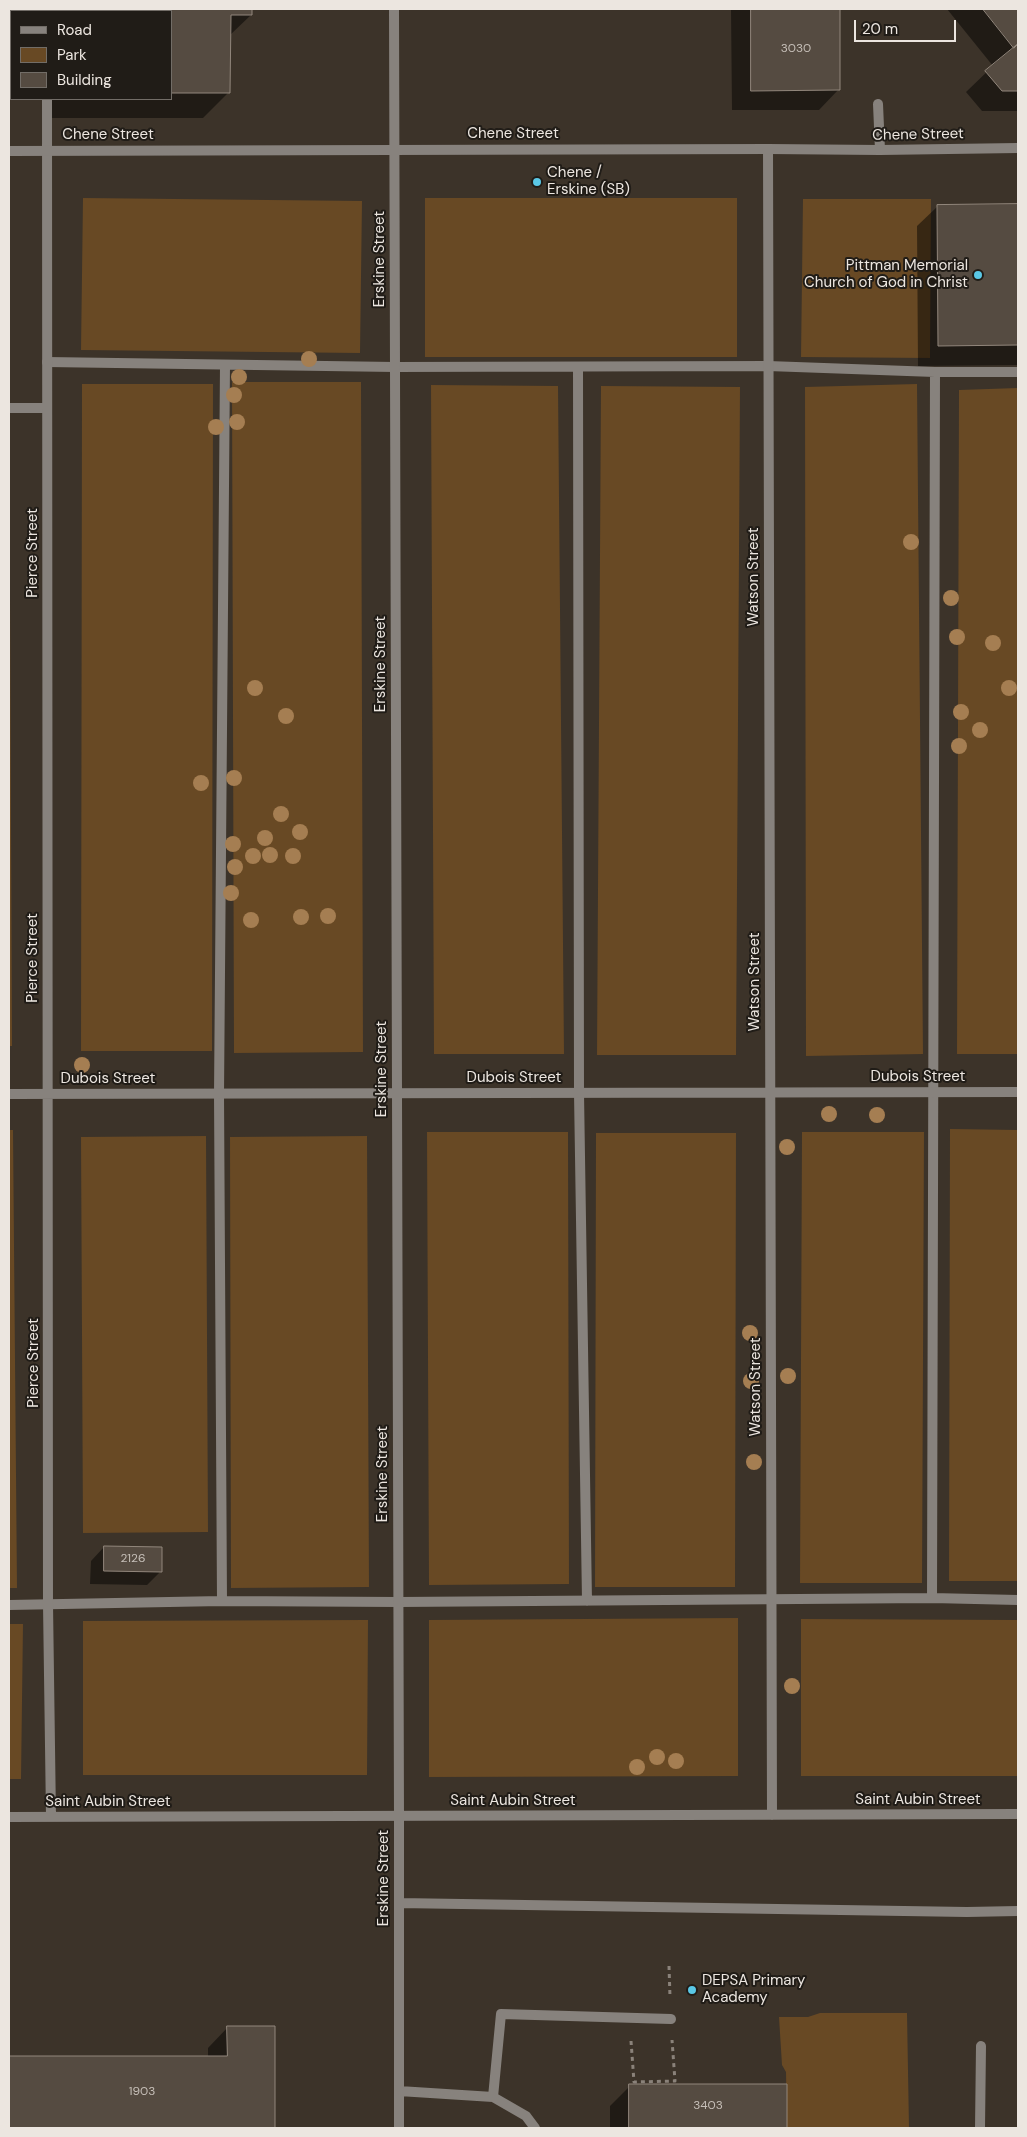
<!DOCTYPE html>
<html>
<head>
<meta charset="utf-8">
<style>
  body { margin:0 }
  #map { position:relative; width:1027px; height:2137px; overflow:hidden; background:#3c3329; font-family:"DM Sans",sans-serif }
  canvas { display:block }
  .frame { position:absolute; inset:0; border:10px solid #ece6e0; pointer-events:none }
  .legend { position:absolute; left:10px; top:10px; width:162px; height:90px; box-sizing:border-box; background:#201c17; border:1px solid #726d67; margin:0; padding:6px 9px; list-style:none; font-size:15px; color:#ece6e0 }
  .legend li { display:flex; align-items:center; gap:10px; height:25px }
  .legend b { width:25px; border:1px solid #726d67 }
  .scale { position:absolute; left:854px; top:20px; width:102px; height:22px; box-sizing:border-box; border:2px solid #ece6e0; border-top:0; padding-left:6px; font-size:15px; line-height:18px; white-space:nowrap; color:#ece6e0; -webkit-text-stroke:4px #201c17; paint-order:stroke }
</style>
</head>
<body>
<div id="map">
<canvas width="1027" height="2137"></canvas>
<div class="frame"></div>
<ul class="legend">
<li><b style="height:6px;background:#87827d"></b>Road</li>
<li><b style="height:14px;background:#684924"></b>Park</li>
<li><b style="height:14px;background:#554b41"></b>Building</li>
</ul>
<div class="scale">20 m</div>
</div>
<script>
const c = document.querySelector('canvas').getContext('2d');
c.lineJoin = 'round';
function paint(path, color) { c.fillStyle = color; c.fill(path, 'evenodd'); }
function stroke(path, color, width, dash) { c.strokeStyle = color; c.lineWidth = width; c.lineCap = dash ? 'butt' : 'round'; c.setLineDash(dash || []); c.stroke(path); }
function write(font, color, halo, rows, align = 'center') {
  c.font = font + ' "DM Sans",sans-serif'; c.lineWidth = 4; c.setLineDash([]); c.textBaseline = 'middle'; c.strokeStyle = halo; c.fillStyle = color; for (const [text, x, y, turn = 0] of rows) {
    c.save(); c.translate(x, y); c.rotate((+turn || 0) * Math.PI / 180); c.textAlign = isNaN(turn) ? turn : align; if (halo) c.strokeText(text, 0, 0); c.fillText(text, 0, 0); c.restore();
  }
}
paint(new Path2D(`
  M9,9H12L10,97H9Z
  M83,198L362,201L360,353L81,350Z
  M425,198H737V357H425Z
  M803,199H931L930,358L801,357Z
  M232,382H361L363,1052L234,1053Z
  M82,384H213L212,1051H81Z
  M917,384L923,1054L806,1056L805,387Z
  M431,385L558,386L564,1054H434Z
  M601,386L740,387L736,1055H597Z
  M1018,388V1054H957L959,390Z
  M9,599H10L12,1046H9Z
  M950,1129L1018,1130V1581H949Z
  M9,1130H13L17,1588H9Z
  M427,1132H568L569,1584L429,1585Z
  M802,1132H924L922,1583H800Z
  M596,1133H736L735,1587H595Z
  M206,1136L208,1532L83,1533L81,1137Z
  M367,1136L369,1587L231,1588L230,1137Z
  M738,1618V1776L429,1777V1620Z
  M801,1619L1018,1620V1776H801Z
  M368,1620L367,1775H83V1621Z
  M9,1624H23L21,1779H9Z
  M820,2013H907L909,2128H787L786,2072L782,2065L779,2017H808Z`), '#684924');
paint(new Path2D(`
  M52,9H251V15L229,36V92L203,118H52V99H171V11H52Z
  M731,9H839V89L819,110H732Z
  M947,9H1018V111H982L966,92L993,66Z
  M938,206H1018V365L918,366L917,226Z
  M104,1547L160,1572L147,1585L90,1584L91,1561Z
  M228,2027H273V2128H9V2058L208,2057V2048Z
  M785,2085L786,2128H610V2106L630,2086Z`), '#0007');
const building = new Path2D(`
  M77,9H252V15H231L230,93H171V11H77Z
  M751,9H840V90L751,91Z
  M983,9H1018V44L1014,48Z
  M1018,44V91H1002L985,71Z
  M1018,204V345L938,346L937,205Z
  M104,1546L162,1547V1572L104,1571Z
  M227,2026H275V2128H9V2056H227Z
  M629,2084H787V2128H629Z`);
paint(building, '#554b41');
stroke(building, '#92877c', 1);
stroke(new Path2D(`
  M669,1966L670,1997
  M631,2041L634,2082L675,2081L672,2040`), '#8a827a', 3, [4, 4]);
stroke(new Path2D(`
  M878,104L880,150
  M47,362L395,367L768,366L935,372H1018
  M578,367L579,1093L587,1601
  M9,408H47
  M932,1598L935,372
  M222,1601L219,1094L225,365
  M9,1605L222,1601L399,1602L932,1598L1018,1600
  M399,1903L967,1912L1018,1911
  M399,2091L493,2097L526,2116L535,2128
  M493,2097L501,2014L671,2019
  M399,2128V1816
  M980,2128L981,2046`), '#87827d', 10);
stroke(new Path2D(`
  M47,9V11
  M394,9L399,1816
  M47,99L48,1604L51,1817
  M768,149L772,1815
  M9,1094L1018,1092
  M9,1817L1018,1814`), '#87827d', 10);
stroke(new Path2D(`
  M9,151L768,149L880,150L1018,148`), '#87827d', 10);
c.fillStyle = '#a57e52';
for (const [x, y] of [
  [309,359],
  [239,377],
  [234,395],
  [237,422],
  [216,427],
  [911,542],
  [951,598],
  [957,637],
  [993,643],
  [255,688],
  [1009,688],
  [961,712],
  [286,716],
  [980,730],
  [959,746],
  [234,778],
  [201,783],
  [281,814],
  [300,832],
  [265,838],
  [233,844],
  [270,855],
  [253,856],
  [293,856],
  [235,867],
  [231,893],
  [328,916],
  [301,917],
  [251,920],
  [82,1065],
  [829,1114],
  [877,1115],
  [787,1147],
  [750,1333],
  [788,1376],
  [751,1381],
  [754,1462],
  [792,1686],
  [657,1757],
  [676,1761],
  [637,1767]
]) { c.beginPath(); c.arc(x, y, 8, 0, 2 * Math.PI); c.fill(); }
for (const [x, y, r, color] of [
  [537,182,5,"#5ac8e6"],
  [978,275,5,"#5ac8e6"],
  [692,1990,5,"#5ac8e6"]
]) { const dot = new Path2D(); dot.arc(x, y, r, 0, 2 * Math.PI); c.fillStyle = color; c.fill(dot); stroke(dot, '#201c17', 2); }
write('12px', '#c6bfb8', null, [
  ["3030",796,49],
  ["2126",133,1559],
  ["1903",142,2092],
  ["3403",708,2106]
]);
write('15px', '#ece6e0', '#201c17', [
  ["Chene Street",513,134],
  ["Chene Street",108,135],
  ["Chene Street",918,135,-1],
  ["Erskine Street",380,259,-90],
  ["Pierce Street",33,553,-90],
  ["Watson Street",754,577,-90],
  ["Erskine Street",381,664,-90],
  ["Pierce Street",33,958,-90],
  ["Watson Street",755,982,-90],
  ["Erskine Street",382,1069,-90],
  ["Dubois Street",918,1077],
  ["Dubois Street",514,1078],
  ["Dubois Street",108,1079],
  ["Pierce Street",34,1363,-90],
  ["Watson Street",756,1387,-90],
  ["Erskine Street",383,1474,-90],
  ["Saint Aubin Street",918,1800],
  ["Saint Aubin Street",513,1801],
  ["Saint Aubin Street",108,1802],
  ["Erskine Street",384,1878,-90]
]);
write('15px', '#ece6e0', '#201c17', [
  ["Chene /",547,173],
  ["Erskine (SB)",547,190],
  ["Pittman Memorial",968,266,"right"],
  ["Church of God in Christ",968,283,"right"],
  ["DEPSA Primary",702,1981],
  ["Academy",702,1998]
], 'left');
</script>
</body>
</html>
